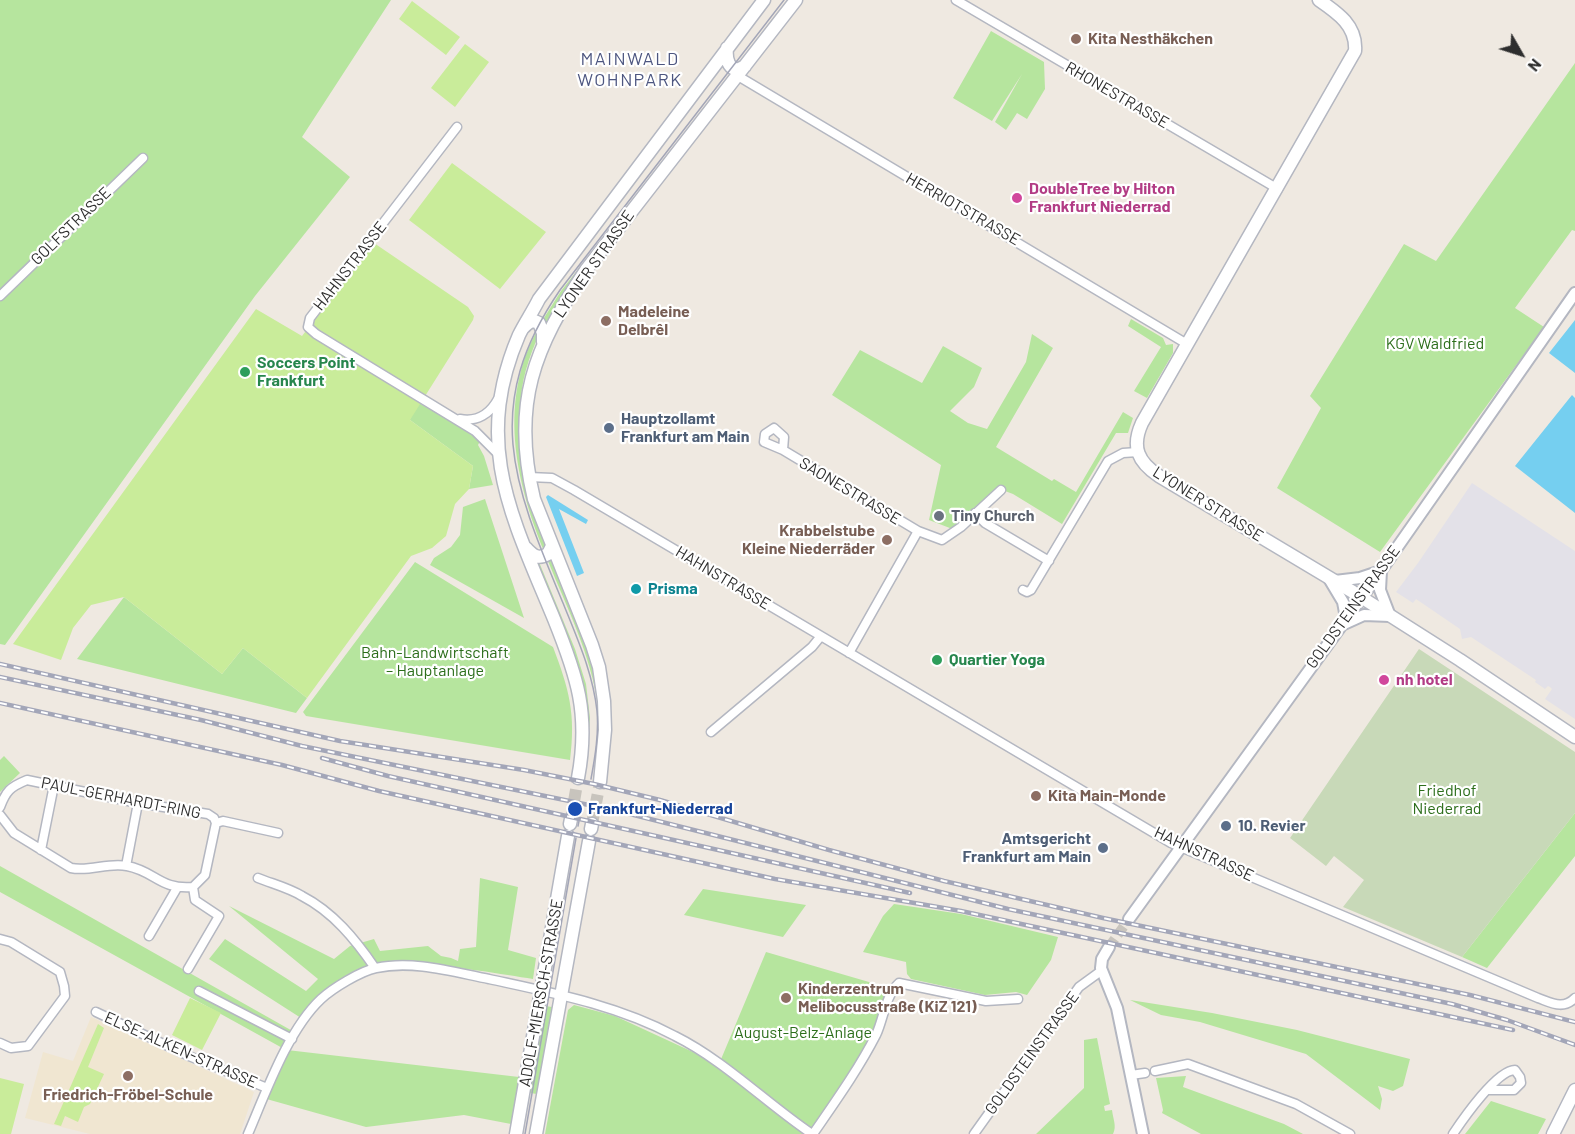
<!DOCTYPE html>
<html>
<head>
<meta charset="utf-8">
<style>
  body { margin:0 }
  #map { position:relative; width:1575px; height:1134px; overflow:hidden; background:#efe9e1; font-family:Barlow,sans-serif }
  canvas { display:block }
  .north { position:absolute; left:1491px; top:24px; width:60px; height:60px; -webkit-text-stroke:4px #fff; paint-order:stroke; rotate:129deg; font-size:16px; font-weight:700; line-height:24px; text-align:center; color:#2e2e2e }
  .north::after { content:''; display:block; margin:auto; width:21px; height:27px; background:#2e2e2e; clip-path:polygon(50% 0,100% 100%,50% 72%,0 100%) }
</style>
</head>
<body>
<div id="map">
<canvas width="1575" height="1134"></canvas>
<div class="north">N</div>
</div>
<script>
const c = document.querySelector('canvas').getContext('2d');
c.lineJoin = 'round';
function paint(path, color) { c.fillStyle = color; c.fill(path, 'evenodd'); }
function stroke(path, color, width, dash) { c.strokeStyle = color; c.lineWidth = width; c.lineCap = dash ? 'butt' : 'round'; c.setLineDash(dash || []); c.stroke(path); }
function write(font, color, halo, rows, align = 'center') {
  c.font = font + ' Barlow,sans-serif'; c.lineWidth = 4.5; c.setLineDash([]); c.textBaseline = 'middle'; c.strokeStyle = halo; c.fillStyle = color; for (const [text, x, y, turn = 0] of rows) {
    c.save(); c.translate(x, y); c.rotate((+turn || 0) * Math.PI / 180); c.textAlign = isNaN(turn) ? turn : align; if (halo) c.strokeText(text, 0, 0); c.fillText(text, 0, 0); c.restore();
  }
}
paint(new Path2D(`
  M1472,483L1575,551V719L1545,699L1552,689L1550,687L1548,686L1545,689L1535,682L1536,680L1471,637L1462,639L1460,629L1416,599L1413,603L1396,592L1418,563Z`), '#e3e1e8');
paint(new Path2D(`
  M91,1017L254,1092L240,1134H90L25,1118L43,1052L73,1061Z`), '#f0e6d1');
paint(new Path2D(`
  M0,0H391L302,137L350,177L255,296L5,645L0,644Z
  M991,31L1044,62L1045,89L1027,119L1017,113L1006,130L995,122L1022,74L992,121L953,98Z
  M1575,63V231L1572,230L1515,308L1544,327L1380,552L1277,488L1321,408L1310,396L1404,244L1436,261Z
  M725,82L727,84L547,327L542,321L561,291Z
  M1131,319L1163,338L1166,345L1173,344V353L1147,398L1134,391L1161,347L1128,326Z
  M538,329L539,334C529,358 520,382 521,408L547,544L544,551C515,480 498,400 538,329Z
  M1032,334L1053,348L996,447L1052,481L1054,479L1076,492L1123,412L1133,418L1128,433H1116L1062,524L1013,494L997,488L973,509L955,530L929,520L941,465L832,395L860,350L922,383L943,346L982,368L974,387L950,411L968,423L987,429L1026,362Z
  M412,399L468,431L480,441L478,445L484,456L493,485L469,489L473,466L410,420Z
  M485,499L524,618L430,565L434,558L451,547L460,535L463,507Z
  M552,556C565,586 580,616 589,647C601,686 602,726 599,767L595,766C598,746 601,726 598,706C591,655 567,608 548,561Z
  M534,560L539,562L575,649L586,684L590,718L586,765L587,731Z
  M415,562L553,647C569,689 576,714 570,760L306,716L303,712Z
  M124,597L222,674L243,648L307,698L296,713L77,659Z
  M4,756L20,773L0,792V760Z
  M1575,813V856L1487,968L1462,957Z
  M0,866L296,1033L287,1050L519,1077L511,1124L464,1115L366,1127L263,1098L286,1050L0,892Z
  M480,878L518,887L508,950L536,958L533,979C485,972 384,951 342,981C327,992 314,1006 301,1018L209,959L225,939L306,991L318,979L229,906L334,959L350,946L374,939L380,951L428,946L441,956L451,958L458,961L460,949L476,947Z
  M703,889L800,904L806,905L783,937L684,915Z
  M894,904L961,914L1058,937L1051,960L1027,995L1016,992L985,995L911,979L907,974L906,962L863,952L883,916Z
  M766,952L893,989L862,1060L813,1134H545L568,1010L574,1005L615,1016L719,1064Z
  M1130,1000L1212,1013L1297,1030L1410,1059L1403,1086L1393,1091L1378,1086L1382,1099L1380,1110L1306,1054L1200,1022L1161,1015Z
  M545,1006L552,1007L551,1011L537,1094L530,1093Z
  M1097,1038L1110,1104L1104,1106L1105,1111L1112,1110C1113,1119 1117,1126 1113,1134H1036L1084,1088V1040Z
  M1186,1076L1183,1087L1284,1124L1303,1134H1201L1162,1113L1163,1110L1156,1078Z
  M1491,1101L1546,1119L1538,1134H1465Z`), '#b6e59e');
paint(new Path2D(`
  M1419,649L1575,752V813L1462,957L1343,907L1364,880L1334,856L1326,866L1290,838Z`), '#c8d9b8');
paint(new Path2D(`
  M412,1L460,37L446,55L399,19Z
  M465,44L489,62L455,107L431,88Z
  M452,163L546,232L500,289L409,220Z
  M374,243L468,307L474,316L473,320L410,420L473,466L469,489L455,504L446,536L432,548L411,556L307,698L243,648L222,674L124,597L91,605L73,628L61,660L13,644L256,309L302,336Z
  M190,998L221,1013L202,1050L172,1035Z
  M98,1024L104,1028L88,1067L104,1074L90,1104L84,1107L78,1122L65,1116L61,1126L54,1124Z
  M0,1078L24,1084L11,1134H0Z`), '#c9ec9a');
paint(new Path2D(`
  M1575,320V373L1549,353Z
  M1572,395L1575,398V513L1515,466Z
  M548,495L588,520L586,524L559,509L584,573L577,576L546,497Z`), '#75cff0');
stroke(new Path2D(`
  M1109,947L1129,919`), '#c8c4bd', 10, [10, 5]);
stroke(new Path2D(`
  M571,819L578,778
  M592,824L600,782`), '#c8c4bd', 12, [12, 6]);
const minor = new Path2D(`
  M956,0L1278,189
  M738,76L1187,344
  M457,127L310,318L308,327L316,334L475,431L498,454
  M0,296L143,158
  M460,419C477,422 490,414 498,399
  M774,428L784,437L783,450L764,442L765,434Z
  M783,450L918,531
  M529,477L552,478L574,490L1171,843L1538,998C1552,1003 1563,1010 1575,998
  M975,513L985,523L1049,561
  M1023,590L1027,592L1031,590L1108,461L1123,453L1138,452
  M849,653L918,531L942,540L961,527L1001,490
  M711,732L812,647L821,636
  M0,807C6,791 10,787 27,780L138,803L208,814L214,818L216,823L223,821L278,833
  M0,815L14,833L71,868C90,872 108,862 127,866C155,871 160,890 193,887L205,875L216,823
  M41,850L54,785
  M126,866L138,803
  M258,878C273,884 289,888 302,896C333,912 355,939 375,968
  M149,936L177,888
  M0,939L11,942L60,972L64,986L65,996L28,1046L11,1048L0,1043
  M188,969L219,916L195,900L193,887
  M199,991L292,1039
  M96,1012L189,1056L267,1088
  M1155,1071L1188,1064L1296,1104L1350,1134
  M1131,1075L1145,1073
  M248,1134C266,1092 288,1030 321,999C333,988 361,971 376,968C413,960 453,972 489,979C553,993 617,1005 675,1036C725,1061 766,1103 812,1134
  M813,1134C835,1102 858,1070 876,1035C884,1018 885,996 899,983L986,1001L1018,999
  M974,1134L1079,987L1101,971
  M1453,1134C1463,1119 1497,1070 1515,1070L1520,1077L1521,1083L1514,1090H1487`);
const tertiary = new Path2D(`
  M1381,571L1380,590L1390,616
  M1328,577L1343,602L1346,618
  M1335,581L1360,578L1381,571
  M1342,625L1364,615L1390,616
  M1129,919L1373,582L1575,293
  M1109,947L1102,959L1101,968L1117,1008L1143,1134`);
const secondary = new Path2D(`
  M1319,0C1338,13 1357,26 1355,51L1142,423C1131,447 1138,462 1159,476L1353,592L1460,660L1575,737
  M727,48C726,57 727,67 737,70L745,66
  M523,328C528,323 532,319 539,323L543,333V342
  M526,548C532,555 538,560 548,554L552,546
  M578,778C590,714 577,676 554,619C512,517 472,444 519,335C525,323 533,311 539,299L764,0
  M600,782L605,730L604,701L599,667L592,645L534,499C511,404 534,348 586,270L796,0
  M570,824L571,819
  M591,829L592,824
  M516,1134L568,836
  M536,1134L589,841
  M1553,1134L1575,1090`);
stroke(minor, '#b4b7c1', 11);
stroke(tertiary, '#b4b7c1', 14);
stroke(secondary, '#b4b7c1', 15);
stroke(minor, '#fff', 8);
stroke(tertiary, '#fff', 10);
stroke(secondary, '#fff', 12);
stroke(new Path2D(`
  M591,779C595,757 599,734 597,711C593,673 577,638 563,603C514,485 480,407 560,290L784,0
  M578,826L579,821
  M525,1134L576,838`), '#a3a6b8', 1.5);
const rail = new Path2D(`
  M0,664L340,741L524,770L594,784L660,800L829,850L944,881L1103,918L1470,995L1575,1022
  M0,677L201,720L302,746L618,811L1008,909L1452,1004L1507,1020L1575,1045
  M0,703L282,765L379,791L775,879L961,911L1513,1030
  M322,758L388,776L910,893`);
stroke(rail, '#a3a6b8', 4.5);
stroke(rail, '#fff', 2, [7]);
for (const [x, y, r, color] of [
  [1076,39,6,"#8d6e63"],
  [1017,198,6,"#d1479c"],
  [606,321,6,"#8d6e63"],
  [245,372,6,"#2e9e5b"],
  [609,428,6,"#5c6f8a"],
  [939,516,6,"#6b7280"],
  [887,540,6,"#8d6e63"],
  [636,589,6,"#0f9aa8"],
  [937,660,6,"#2e9e5b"],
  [1384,680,6,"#d1479c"],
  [1036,796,6,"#8d6e63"],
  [575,809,8,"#1a4fb4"],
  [1226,826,6,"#5c6f8a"],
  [1103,848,6,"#5c6f8a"],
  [786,998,6,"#8d6e63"],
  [128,1076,6,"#8d6e63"]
]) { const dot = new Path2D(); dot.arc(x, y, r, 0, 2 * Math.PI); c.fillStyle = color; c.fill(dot); stroke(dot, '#fff', 2); }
write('bold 16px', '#785e54', '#fff', [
  ["Kita Nesthäkchen",1088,39],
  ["Madeleine",618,312],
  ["Delbrêl",618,330],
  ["Krabbelstube",875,531,"right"],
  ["Kleine Niederräder",875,549,"right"],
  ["Kita Main-Monde",1048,796],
  ["Kinderzentrum",798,989],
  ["Melibocusstraße (KiZ 121)",798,1007],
  ["Friedrich-Fröbel-Schule",128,1095,"center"]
], 'left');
write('16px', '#2e2e2e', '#fff', [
  ["RHONESTRASSE",1117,95,30],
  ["HERRIOTSTRASSE",963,209,30],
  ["GOLFSTRASSE",71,226,-44],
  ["LYONER STRASSE",594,264,-55],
  ["HAHNSTRASSE",350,266,-52],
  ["SAONESTRASSE",850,491,31],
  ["LYONER STRASSE",1208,504,32],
  ["HAHNSTRASSE",723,578,31],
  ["GOLDSTEINSTRASSE",1353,607,-54],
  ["PAUL-GERHARDT-RING",121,798,11],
  ["HAHNSTRASSE",1204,854,25],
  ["ADOLF-MIERSCH-STRASSE",541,993,-80],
  ["ELSE-ALKEN-STRASSE",181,1050,24],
  ["GOLDSTEINSTRASSE",1032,1053,-54]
]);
write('bold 16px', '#b23c85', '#fff', [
  ["DoubleTree by Hilton",1029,189],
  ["Frankfurt Niederrad",1029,207],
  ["nh hotel",1396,680]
], 'left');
write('16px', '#2c6e1b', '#fff', [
  ["KGV Waldfried",1435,344],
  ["Bahn-Landwirtschaft",435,653],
  ["– Hauptanlage",435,671],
  ["Friedhof",1447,791],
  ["Niederrad",1447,809],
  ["August-Belz-Anlage",803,1033]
]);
write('bold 16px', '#27864d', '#fff', [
  ["Soccers Point",257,363],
  ["Frankfurt",257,381],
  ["Quartier Yoga",949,660]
], 'left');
write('bold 16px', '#4e5e75', '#fff', [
  ["Hauptzollamt",621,419],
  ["Frankfurt am Main",621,437],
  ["10. Revier",1238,826],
  ["Amtsgericht",1091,839,"right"],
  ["Frankfurt am Main",1091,857,"right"]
], 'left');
write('bold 16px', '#5b616d', '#fff', [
  ["Tiny Church",951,516]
], 'left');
write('bold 16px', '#0d838f', '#fff', [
  ["Prisma",648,589]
], 'left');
write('bold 16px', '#164399', '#fff', [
  ["Frankfurt-Niederrad",588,809]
], 'left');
c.letterSpacing = '1.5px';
write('18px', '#4d5680', '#fff', [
  ["MAINWALD",630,59],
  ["WOHNPARK",630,80]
]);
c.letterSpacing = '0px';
</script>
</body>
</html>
